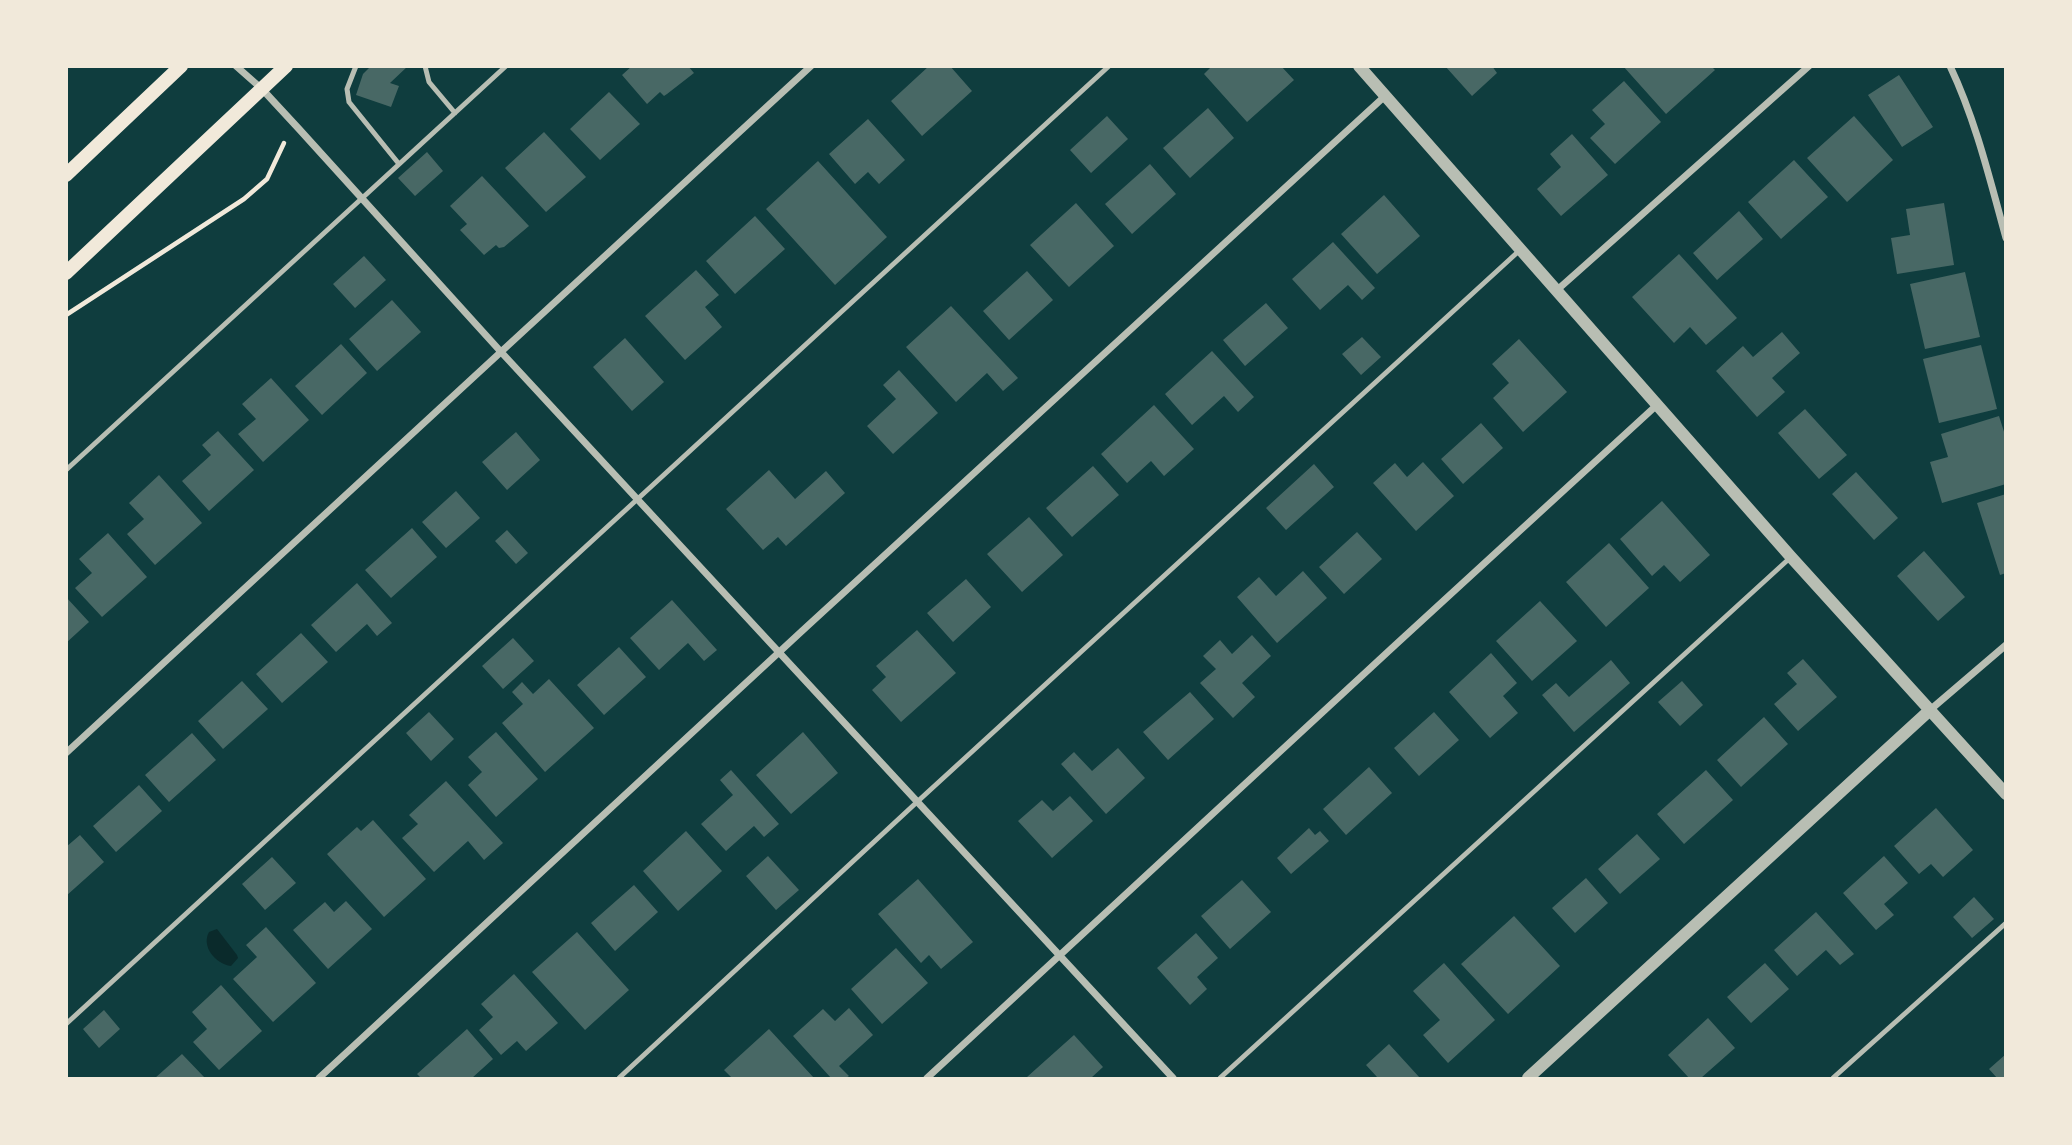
<!DOCTYPE html>
<html>
<head>
<meta charset="utf-8">
<style>
  body { margin:0 }
  #map { position:relative; width:2072px; height:1145px; overflow:hidden; background:#0f3d3e; font-family:"IBM Plex Serif",serif }
  canvas { display:block }
  .frame { position:absolute; inset:0; border:68px solid #f1e9da; pointer-events:none }
</style>
</head>
<body>
<div id="map">
<canvas width="2072" height="1145"></canvas>
<div class="frame"></div>
</div>
<script>
const c = document.querySelector('canvas').getContext('2d');
c.lineJoin = 'round';
function paint(path, color) { c.fillStyle = color; c.fill(path, 'evenodd'); }
function stroke(path, color, width, dash) { c.strokeStyle = color; c.lineWidth = width; c.lineCap = dash ? 'butt' : 'round'; c.setLineDash(dash || []); c.stroke(path); }
paint(new Path2D(`
  M217,929L237,955L238,958L231,966C215,964 201,946 209,932Z`), '#0a2a2b');
paint(new Path2D(`
  M371,66H408L390,83L399,86L391,107L356,95L363,74Z
  M632,66H688L694,73L667,94L664,96L660,92L647,104L622,75Z
  M929,66H950L972,91L922,136L891,101Z
  M1212,66H1281L1294,80L1247,122L1204,74Z
  M1445,66H1492L1497,73L1472,96Z
  M1623,66H1711L1715,70L1666,114Z
  M1899,75L1933,127L1902,147L1868,95Z
  M1624,81L1661,122L1615,164L1590,138L1605,124L1592,110Z
  M609,92L640,124L600,160L570,129Z
  M1208,108L1234,138L1190,178L1163,148Z
  M1107,116L1128,139L1091,173L1070,150Z
  M1854,116L1893,160L1847,202L1807,158Z
  M868,119L905,160L879,184L868,172L855,184L829,154Z
  M544,132L586,177L546,212L505,168Z
  M1572,134L1608,175L1561,216L1537,189L1561,167L1550,154Z
  M427,152L443,171L415,196L398,178Z
  M1794,160L1828,197L1781,239L1748,202Z
  M818,161L887,237L835,285L766,209Z
  M1150,164L1176,194L1132,234L1105,204Z
  M482,176L529,226L504,247L499,248L496,245L484,255L460,230L467,224L450,206Z
  M1384,195L1420,236L1377,274L1341,234Z
  M1076,203L1114,246L1069,287L1030,245Z
  M1944,203L1954,265L1897,274L1891,238L1910,235L1906,209Z
  M1739,211L1763,239L1717,280L1693,253Z
  M755,216L785,249L735,294L706,261Z
  M1333,242L1375,288L1362,300L1348,285L1320,310L1292,279Z
  M1679,254L1737,318L1706,345L1690,327L1674,343L1632,297Z
  M364,256L386,280L355,308L333,284Z
  M696,270L719,295L705,307L722,327L685,360L645,316Z
  M1027,271L1053,300L1009,340L983,311Z
  M1965,272L1980,337L1925,349L1910,284Z
  M392,300L421,332L377,371L349,339Z
  M1266,303L1288,328L1245,366L1223,340Z
  M951,306L1018,378L1003,391L987,373L956,402L906,347Z
  M1782,332L1800,353L1772,378L1785,392L1757,417L1716,371L1743,346L1753,357Z
  M1362,337L1381,357L1361,375L1342,354Z
  M625,338L664,382L632,411L593,367Z
  M1519,339L1567,392L1523,432L1493,398L1509,383L1492,364Z
  M341,344L367,373L322,415L295,386Z
  M1981,345L1997,409L1939,423L1923,359Z
  M1212,351L1254,397L1238,412L1224,396L1192,425L1165,394Z
  M899,370L938,413L893,454L867,426L896,399L883,385Z
  M271,378L309,420L263,462L238,434L256,419L242,404Z
  M1154,405L1194,449L1164,476L1151,461L1127,483L1101,454Z
  M1805,409L1847,455L1819,479L1778,433Z
  M1999,416L2006,438V484L1942,503L1930,462L1948,457L1941,434Z
  M1481,423L1503,448L1463,484L1441,459Z
  M218,431L254,470L209,511L182,481L211,455L202,445Z
  M516,432L540,460L507,490L482,462Z
  M1423,462L1454,496L1416,531L1373,483L1395,463L1407,477Z
  M1314,464L1334,487L1286,530L1266,508Z
  M1093,466L1119,495L1072,537L1046,508Z
  M769,470L795,499L826,471L845,493L786,546L778,537L763,550L726,509Z
  M1856,472L1898,518L1874,540L1832,494Z
  M159,475L202,523L155,565L127,534L144,519L129,503Z
  M456,491L480,518L446,548L422,522Z
  M2006,494V573L2000,575L1977,503Z
  M1662,501L1710,555L1680,582L1664,565L1652,576L1620,539Z
  M1029,517L1063,555L1022,592L987,554Z
  M412,528L437,557L391,598L365,570Z
  M507,530L528,553L516,564L495,541Z
  M1357,532L1382,559L1344,594L1319,567Z
  M108,533L147,577L102,617L75,588L92,573L79,559Z
  M1609,543L1649,588L1606,627L1566,582Z
  M1924,551L1965,597L1938,621L1897,576Z
  M1303,571L1327,598L1277,643L1237,597L1259,577L1276,596Z
  M966,579L991,607L953,642L927,613Z
  M357,583L392,623L377,636L367,624L336,652L311,625Z
  M66,597L89,622L66,643Z
  M672,600L717,650L704,661L688,643L659,670L630,638Z
  M1540,601L1577,641L1532,681L1496,641Z
  M917,630L956,673L901,722L872,690L886,677L876,666Z
  M301,633L328,662L282,703L256,674Z
  M1252,635L1271,656L1242,683L1255,697L1233,718L1200,683L1216,669L1203,656L1220,640L1232,654Z
  M513,638L534,661L503,689L482,666Z
  M619,647L646,677L604,715L577,685Z
  M1491,653L1517,683L1503,696L1518,713L1490,738L1449,692Z
  M1803,659L1837,697L1798,731L1774,704L1797,684L1787,673Z
  M1611,660L1630,683L1574,732L1542,695L1556,683L1569,697Z
  M549,679L594,728L545,772L502,723L523,704L512,692L522,682L533,694Z
  M242,681L268,709L223,749L198,721Z
  M1682,681L1703,705L1680,726L1658,702Z
  M1190,692L1214,719L1168,760L1143,732Z
  M429,712L454,739L431,761L406,733Z
  M1434,712L1459,740L1419,776L1394,748Z
  M1764,717L1788,744L1741,787L1717,760Z
  M496,732L538,779L496,817L468,785L482,772L468,757Z
  M803,732L838,773L791,814L756,775Z
  M192,733L216,760L169,802L145,775Z
  M1118,748L1145,778L1106,814L1061,764L1074,752L1092,771Z
  M1369,767L1392,793L1346,835L1323,809Z
  M731,770L779,824L764,837L754,826L726,851L701,824L733,795L720,780Z
  M1706,770L1733,800L1684,844L1657,814Z
  M446,781L503,843L484,860L468,841L434,872L402,838L418,824L409,815Z
  M139,785L162,811L116,852L93,826Z
  M1070,796L1093,821L1052,858L1018,821L1042,800L1053,811Z
  M1936,808L1973,850L1943,877L1931,864L1919,874L1894,846Z
  M373,820L426,879L384,917L327,854L357,827L361,831Z
  M1309,828L1315,835L1320,831L1329,841L1291,874L1277,858Z
  M686,831L722,871L678,911L643,871Z
  M1637,834L1660,859L1620,894L1598,869Z
  M80,835L104,862L66,896V847Z
  M768,856L799,890L776,910L746,876Z
  M1884,856L1908,883L1884,904L1894,915L1876,930L1843,893Z
  M272,857L296,883L265,910L242,884Z
  M1586,878L1608,903L1575,933L1552,908Z
  M918,879L973,942L941,969L929,955L921,963L878,914Z
  M1242,880L1271,912L1230,949L1201,916Z
  M634,885L658,912L615,951L591,923Z
  M1974,897L1994,919L1972,938L1953,917Z
  M346,901L372,929L328,969L293,930L325,902L334,912Z
  M1816,912L1854,954L1840,965L1826,950L1797,976L1774,950Z
  M1514,916L1560,966L1508,1014L1461,964Z
  M266,927L316,983L273,1022L233,979L257,957L246,945Z
  M577,932L629,990L585,1030L532,972Z
  M1196,933L1218,958L1197,977L1207,989L1190,1005L1157,968Z
  M896,948L928,983L882,1024L851,989Z
  M1444,963L1495,1020L1448,1063L1423,1035L1440,1020L1413,991Z
  M1765,963L1789,989L1751,1023L1727,997Z
  M514,974L558,1023L526,1051L517,1041L501,1055L479,1030L493,1017L481,1004Z
  M221,985L262,1031L219,1070L193,1042L207,1029L192,1012Z
  M849,1008L873,1035L839,1066L849,1076L846,1078H831L793,1036L823,1009L835,1021Z
  M104,1010L120,1029L99,1048L83,1029Z
  M1708,1018L1735,1048L1701,1078H1689L1668,1055Z
  M467,1029L493,1059L472,1078H421L417,1074Z
  M769,1029L814,1078H732L724,1070Z
  M1074,1035L1103,1067L1091,1078H1029L1027,1077Z
  M1389,1044L1420,1078H1375L1377,1077L1366,1065Z
  M182,1054L205,1078H155Z
  M2006,1054V1078H1997L1989,1069Z`), '#486865');
stroke(new Path2D(`
  M66,315L244,199L267,179L284,143`), '#f1e9da', 4.5);
stroke(new Path2D(`
  M356,66L347,89L349,102L399,164
  M425,66L429,82L455,113
  M66,470L506,66
  M66,1024L1109,66
  M619,1078L917,802L1520,250
  M1220,1078L1791,557
  M1833,1078L2006,923`), '#b8beb3', 5);
stroke(new Path2D(`
  M236,66L262,89L299,129L502,353L1173,1078
  M1950,66C1976,121 1990,180 2006,238
  M1556,291L1809,66
  M1930,710L2006,645
  M66,753L811,66
  M319,1078L802,631L1385,96
  M927,1078L1392,648L1658,404`), '#b8beb3', 7);
stroke(new Path2D(`
  M1359,66L1791,557L2006,794
  M1528,1078L1930,710`), '#b8beb3', 12);
stroke(new Path2D(`
  M66,175L181,66
  M66,273L286,66`), '#f1e9da', 14);
</script>
</body>
</html>
